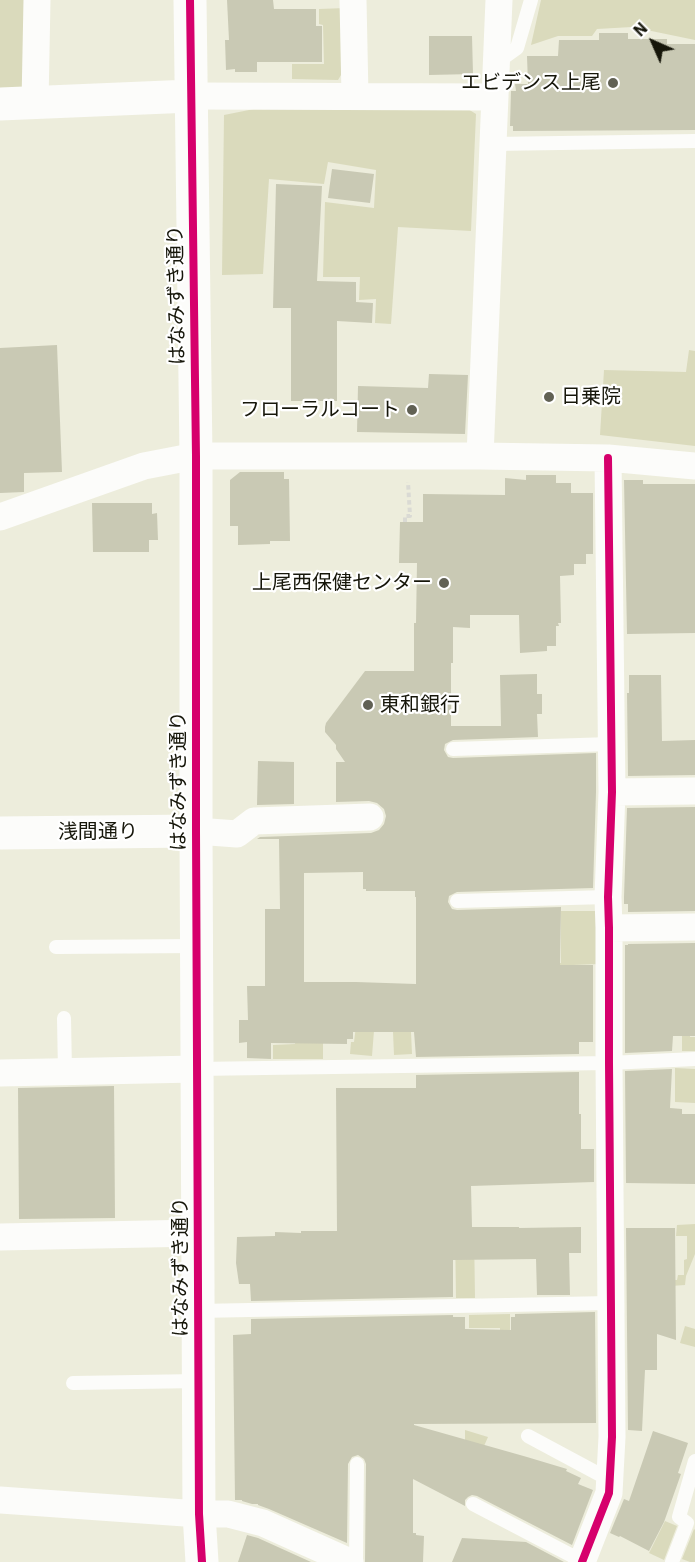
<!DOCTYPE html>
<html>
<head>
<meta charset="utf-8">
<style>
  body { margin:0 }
  #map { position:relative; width:695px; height:1562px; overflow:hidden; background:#ededdc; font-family:"IBM Plex Sans",sans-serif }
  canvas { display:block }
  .north { position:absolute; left:623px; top:12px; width:60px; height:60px; -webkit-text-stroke:4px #fff; paint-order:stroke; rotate:315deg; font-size:16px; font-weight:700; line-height:24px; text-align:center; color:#16160a }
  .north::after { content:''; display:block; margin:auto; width:21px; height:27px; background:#16160a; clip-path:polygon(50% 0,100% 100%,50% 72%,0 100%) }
</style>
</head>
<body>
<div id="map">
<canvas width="695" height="1562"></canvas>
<div class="north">N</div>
</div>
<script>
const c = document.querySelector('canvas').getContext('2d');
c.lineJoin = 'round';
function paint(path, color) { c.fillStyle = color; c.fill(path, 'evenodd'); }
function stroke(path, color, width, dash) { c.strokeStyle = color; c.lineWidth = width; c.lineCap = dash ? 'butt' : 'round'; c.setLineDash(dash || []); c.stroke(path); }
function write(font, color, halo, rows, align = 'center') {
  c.font = font + ' "IBM Plex Sans","Noto Sans JP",sans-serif'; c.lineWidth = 4.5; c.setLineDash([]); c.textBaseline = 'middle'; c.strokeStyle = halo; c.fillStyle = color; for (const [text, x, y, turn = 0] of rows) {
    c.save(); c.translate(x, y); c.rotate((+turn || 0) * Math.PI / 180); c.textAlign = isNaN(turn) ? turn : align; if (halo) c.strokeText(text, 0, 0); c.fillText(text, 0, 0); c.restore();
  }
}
paint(new Path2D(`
  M0,0H27L25,90L0,91Z
  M541,0H695V40L632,27L597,29L592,36H558L531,45Z
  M346,8L341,75L338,80L292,79V64H324L323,25L319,24V9Z
  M264,107L468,109L476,114L471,231L398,227L391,324L375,323L376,299L359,300L360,277H323L325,202L374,208L376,170L328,162L324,184L269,179L263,274L222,275L224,115Z
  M689,350L695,351V446L600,435L604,370L686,372Z
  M561,911H598L599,964L573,965L572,975L546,964L561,963Z
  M297,982H319V992H323V1059H273V1045L295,1044Z
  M376,1005L372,1056L350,1054L351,1042H354L356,1026Z
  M393,1032H411L412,1054L394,1055Z
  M682,1035H690V1037H695V1051H682Z
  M675,1068L695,1069V1103L675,1102Z
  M695,1224V1254L686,1276L685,1285L656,1287L655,1280H677L678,1275H684V1260L687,1259V1236H676L677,1225Z
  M455,1230H474L475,1298H456Z
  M510,1314V1381L500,1375V1328H469V1315Z
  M685,1326L695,1329V1347L680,1343Z
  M465,1430L488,1437L476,1464L465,1446Z
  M665,1521L677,1526L664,1560L649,1553Z
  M694,1529L695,1530V1562H690L682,1559Z`), '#dadabc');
paint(new Path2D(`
  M227,0H273L274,9H316V26H322V62H257V72H235V69L226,70L225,40H229Z
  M599,33H628V39H667V44H695V130L513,131V126H510L511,91H516L515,84H528L527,56H558L559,40H599Z
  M429,36H472L473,74L429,75Z
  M332,169L374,174L370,203L328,198Z
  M276,184L322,186L317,281L356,282V302L373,303L372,323L337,321V401H291V308H273Z
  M57,345L62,472L24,473V492L0,493V348Z
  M429,374L468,375L465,434L357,432L358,386L428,388Z
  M240,472H284V479H289L290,541H270V544L238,545V526H230V480Z
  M526,475H556V483H571V493H593V554H586V564H574V575L560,576L561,623H558L559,626H556V646H547V651L520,653L519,615H470V628L453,627V663H451V726H501L500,675L537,674V694H542V714H537L538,737L453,740L445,744L444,750L448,757L453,758L596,753V792L593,888L457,892L449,896L448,902L452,909L457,910L561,907L560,965H593V1042H579V1054L416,1057L414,1032H353V1039H347V1044L271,1043V1059L247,1058V1042L239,1043V1020H248L247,986H265V909H280L279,839H257L260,837L371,833L379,830L384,824L386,816L384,809L377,803L369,801L336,802V762H345L336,749V745L325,732V727L326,723L365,671H414V623H416L417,563H399L400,522H423V494L505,495V478L526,480ZM363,872V889H366V891H415V897H416V984L356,982H304V873Z
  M624,480H643V484H695V633L627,634Z
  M92,503H152V514L157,513L158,540H149V552H93Z
  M629,675H661L662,741L695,740V775L628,776L627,693H629Z
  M258,761L294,762V804L257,805Z
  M695,807V911L628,912V904H624V897L627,808Z
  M695,943V1036H673L672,1051L625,1053V945H628V944Z
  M672,1069L670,1108L682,1109V1114H695V1184L626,1183L625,1071Z
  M579,1072V1114H581V1149H594V1182L471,1186L472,1227H519V1228L581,1227V1253H569L570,1295H537L536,1259L453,1260V1297L251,1301L250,1284H239L236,1263L237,1237L275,1236V1232L301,1233V1231H337L336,1088H416V1075Z
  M114,1086L115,1218L19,1219L18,1088Z
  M626,1228H675L676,1340L657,1334V1370H645L642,1431L628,1430Z
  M595,1312L596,1423L414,1424V1425L527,1457L567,1469L566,1471L581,1478L578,1484L593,1490L572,1545L477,1496L472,1495L468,1497L465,1500V1506L413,1479V1533H416V1535L424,1536L423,1562H365L366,1464L364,1459L358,1455L352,1457L348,1464L347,1543L269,1509L258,1505V1504H252L242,1501V1500H235L233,1335L251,1334V1319L453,1315V1317H465V1329L511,1330V1317H515V1314Z
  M653,1431L688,1443L678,1473L681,1474L664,1522L649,1551L620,1536L619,1537L610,1533L624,1499L629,1501Z
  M247,1535L258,1538L311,1562H238Z
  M462,1538L526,1542L564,1562H452Z`), '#c9c9b4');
stroke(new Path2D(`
  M405,522V516H410L408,482`), '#dadad4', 4, [4.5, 3]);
stroke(new Path2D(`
  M496,63L517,48L531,0
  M493,144L695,141
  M453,749L611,744
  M457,901L608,897
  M56,947L196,946
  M64,1018L65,1072
  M196,1069L609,1063L695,1059
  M198,1311L610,1303
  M73,1383L199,1381
  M528,1436L610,1480
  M473,1504L582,1561
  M356,1562L357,1464
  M672,1562L687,1523L679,1517L695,1461`), '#fcfcfa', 14);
stroke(new Path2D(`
  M353,0L355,96
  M191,96L494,97
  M35,103L37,0
  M480,456L499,0
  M0,517L144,466L196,456H480L608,458L695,466
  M612,792L695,791
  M196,831L237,834L254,821L370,817
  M609,928L695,927
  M0,1073L196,1069
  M0,1237L197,1233
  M0,1500L199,1514H228L263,1523L350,1562
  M582,1562L609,1493L612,1437L609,1063V928L608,897L612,792L608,458`), '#fcfcfa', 27);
stroke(new Path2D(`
  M190,0L196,456V831L199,1514L202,1562
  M0,104L191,96
  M0,833L196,831`), '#fcfcfa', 33);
stroke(new Path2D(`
  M190,0L196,456V831L199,1514L202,1562
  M582,1562L609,1493L612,1437L609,1063V928L608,897L612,792L608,458`), '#d6006c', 8);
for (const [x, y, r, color] of [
  [613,83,6,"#616154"],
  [549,397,6,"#616154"],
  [412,410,6,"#616154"],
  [444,583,6,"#616154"],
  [368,705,6,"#616154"]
]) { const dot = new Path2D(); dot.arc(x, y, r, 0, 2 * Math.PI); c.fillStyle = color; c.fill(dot); stroke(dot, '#fff', 2); }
write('20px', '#16160a', '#fff', [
  ["エビデンス上尾",601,83],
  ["日乗院",561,397,"left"],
  ["フローラルコート",400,410],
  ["上尾西保健センター",432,583],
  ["東和銀行",380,705,"left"]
], 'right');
write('20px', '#16160a', '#fff', [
  ["はなみずき通り",177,295,-91],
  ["はなみずき通り",179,781,-90],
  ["浅間通り",98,832],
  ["はなみずき通り",181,1267,-90]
]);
</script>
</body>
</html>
